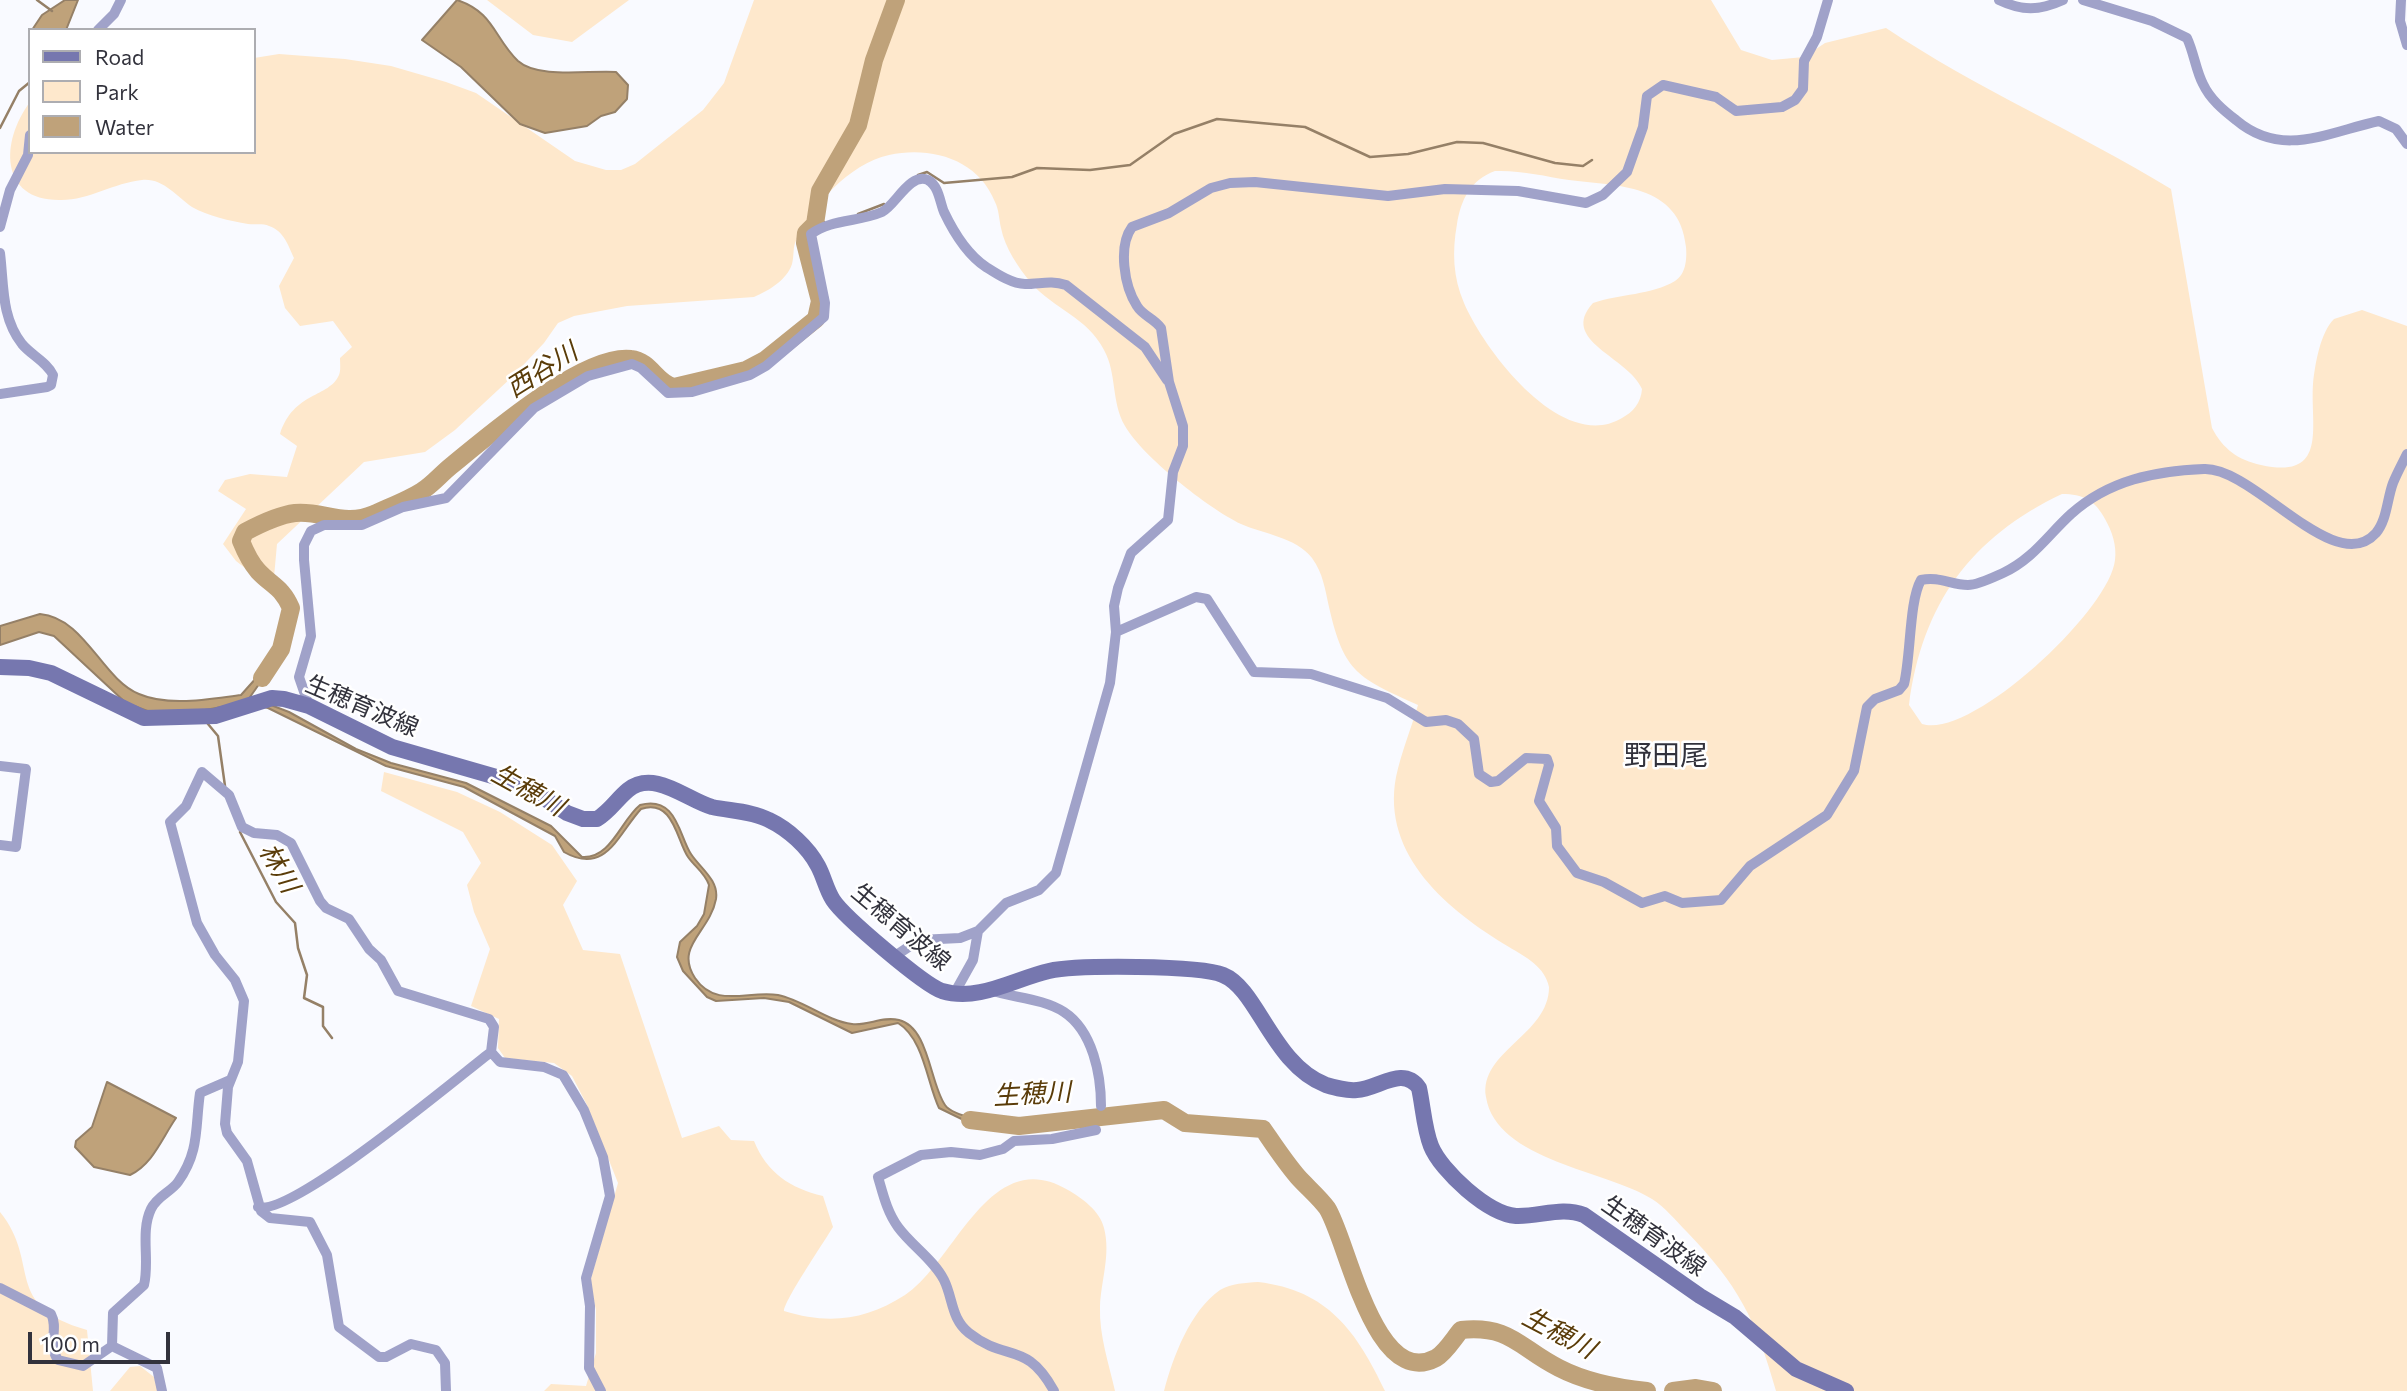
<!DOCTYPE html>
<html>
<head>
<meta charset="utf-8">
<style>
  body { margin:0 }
  #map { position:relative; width:2407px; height:1391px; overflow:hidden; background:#f9faff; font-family:Commissioner,sans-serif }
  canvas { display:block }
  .legend { position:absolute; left:28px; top:28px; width:228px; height:126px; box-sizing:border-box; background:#fff; border:2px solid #adadb1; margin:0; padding:9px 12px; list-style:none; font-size:21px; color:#32323c }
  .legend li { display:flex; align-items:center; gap:14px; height:35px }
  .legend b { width:35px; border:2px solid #adadb1 }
  .scale { position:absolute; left:28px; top:1332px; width:142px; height:32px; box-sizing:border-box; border:4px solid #32323c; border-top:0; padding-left:9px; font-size:21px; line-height:24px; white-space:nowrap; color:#32323c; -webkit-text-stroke:5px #fff; paint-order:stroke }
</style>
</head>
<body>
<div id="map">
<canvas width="2407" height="1391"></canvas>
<ul class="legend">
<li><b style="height:9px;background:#7677af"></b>Road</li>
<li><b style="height:19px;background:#fee8cc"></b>Park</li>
<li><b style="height:19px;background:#bfa27a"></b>Water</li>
</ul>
<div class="scale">100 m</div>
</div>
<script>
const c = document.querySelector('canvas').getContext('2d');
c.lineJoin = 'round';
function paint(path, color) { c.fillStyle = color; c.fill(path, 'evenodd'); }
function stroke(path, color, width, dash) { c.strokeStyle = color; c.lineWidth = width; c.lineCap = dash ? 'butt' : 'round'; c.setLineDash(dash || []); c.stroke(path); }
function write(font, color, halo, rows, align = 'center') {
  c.font = font + ' Commissioner,"Noto Sans JP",sans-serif'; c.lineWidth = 5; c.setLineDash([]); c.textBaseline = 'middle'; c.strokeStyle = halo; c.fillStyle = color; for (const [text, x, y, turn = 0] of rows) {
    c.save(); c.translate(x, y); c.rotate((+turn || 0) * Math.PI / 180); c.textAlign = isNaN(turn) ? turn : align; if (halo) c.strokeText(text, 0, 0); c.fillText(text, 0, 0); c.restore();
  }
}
paint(new Path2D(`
  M487,0H629L572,42L533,35Z
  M754,0H1711L1741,50L1772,60L1804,57L1825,43L1886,28C1977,89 2078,132 2171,189L2212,428C2223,449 2238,460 2261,465C2329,480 2310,426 2313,384C2315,365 2320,333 2334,319L2362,310L2407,326V1391H1776C1756,1319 1738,1285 1687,1232C1676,1221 1665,1207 1652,1199C1609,1171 1496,1161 1486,1097C1479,1051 1549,1035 1549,987C1545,967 1526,957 1509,947C1449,911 1381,856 1396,777C1401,753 1411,729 1418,705C1359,678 1344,674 1329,607C1325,589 1323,573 1312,558C1296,537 1263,534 1241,524C1208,508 1143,457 1125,426C1111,402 1117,373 1104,350C1087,317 1054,309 1031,283C1018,267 1005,248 1001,228C999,219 999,210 995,202C978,159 931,146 889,155C849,164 811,206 795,243C793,249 794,257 792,264C787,280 768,291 754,297L627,306L574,316L558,323L544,343L512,377L455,430L425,452L364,462L277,544L274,577L258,578L236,561L223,544L246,509L218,491L225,480L250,474L287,477L297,446L280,434C294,391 329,398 339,375C341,371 340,363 340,358L352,347L333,321L300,326L285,308L279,286L294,258C288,245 284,231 269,226C263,223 254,225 248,224C230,221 208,216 192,207C176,196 163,178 142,180C113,183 88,201 59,200C0,200 0,142 30,102V152H254V58L279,54L345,59L391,66L446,82L476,93L575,161L606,170H621L635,164L703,110L724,83ZM1495,171C1520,170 1544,176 1569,180C1615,186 1680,183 1686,247C1687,259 1686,274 1675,281C1652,295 1619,294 1593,303C1558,341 1629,357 1642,389C1641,403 1633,412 1622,418C1562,454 1484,350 1464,303C1453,277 1452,252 1457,224C1461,200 1470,180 1495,171ZM2062,494C2083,494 2095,500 2105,519C2112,531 2117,546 2115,560C2110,610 1971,740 1922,724L1909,705C1922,604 1971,537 2062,494Z
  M384,772L457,792L500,812L552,845L577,881L563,905L583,950L620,954L682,1138L719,1126L731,1140L754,1141C767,1173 790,1188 823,1196L833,1227C824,1242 784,1301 784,1311C829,1325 866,1320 905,1295C955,1262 990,1143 1068,1190C1082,1198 1100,1211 1104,1228C1111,1255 1101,1280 1100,1307C1099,1335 1109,1364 1115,1391H544L551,1384L586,1386L596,1353V1310L590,1282L618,1183L587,1105L572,1076L554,1063L505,1058L498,1048L499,1019L471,1006L490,949L474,912L467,885L481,863L463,832L381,791Z
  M0,1212C42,1264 1,1305 87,1330L93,1391H0Z
  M1258,1282C1328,1290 1357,1332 1385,1391H1164C1173,1357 1190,1311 1220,1290C1232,1283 1245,1283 1258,1282Z
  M140,1366L154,1377L158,1391H110L130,1367Z`), '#fee8cc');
const water = new Path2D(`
  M65,0H78L66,30H32L42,15Z
  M457,0C494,12 494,38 518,61C538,79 589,70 616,72L628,85L627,99L615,112L601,116L587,126L545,133L520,124L461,67L422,40Z
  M40,614C85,618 102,679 139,694C169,707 209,699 241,695L274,658L276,660L250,697L289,712L356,749L391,763L466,783L551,826L582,857C611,859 621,820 640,805C677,795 679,836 691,854C700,868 719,880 716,899C710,932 674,946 695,978C716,1009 748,990 778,995C803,1000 827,1021 852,1024C868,1026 882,1016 899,1020C929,1027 930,1084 945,1105C952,1116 984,1119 998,1128L978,1127L939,1108C927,1083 924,1039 898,1023L852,1033L789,1002L764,998L716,1001L707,997L683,971L677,957L680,942L697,926L704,914L709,885C705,873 695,867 688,857C677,842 674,798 641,809C618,834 606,876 564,852L555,836L464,787L386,766L268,708L244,703L188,713H153L126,703L54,636L39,632L0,645V626Z
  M107,1082L176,1118C162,1138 153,1164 130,1175L94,1167L75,1147L76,1141L92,1127Z`);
paint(water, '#bfa27a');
stroke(water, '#958067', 2);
stroke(new Path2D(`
  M37,0L52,11
  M0,128L19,91L30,82
  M918,175L927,172L944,183L1012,177L1037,168L1090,170L1130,165L1174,134L1217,119L1305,127L1370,157L1408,154L1457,142L1483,143L1555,163L1583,166L1592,160
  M858,214L884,204
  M815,224L824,222
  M208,724L218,736L225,786
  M240,832L276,902L295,923L298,948L307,975L304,998L323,1007V1026L332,1038`), '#958067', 2.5);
stroke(new Path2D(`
  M262,678L281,649L291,608C282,587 272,586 258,571C251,563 245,551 241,541L245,532C260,524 278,515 295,513C322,510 344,527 374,514C389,507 408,500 422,491C432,485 441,474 451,466C488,436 584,353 631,359C651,361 656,383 674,387L746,370L765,360L816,319L820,301L805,243L806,233L815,224L820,191L858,125L874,60L896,0
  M970,1120L1019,1126L1164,1110L1185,1123L1263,1129C1274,1145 1285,1162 1298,1177C1307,1187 1319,1197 1327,1208C1347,1238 1374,1391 1436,1358C1446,1352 1454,1338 1461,1330C1511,1325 1519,1348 1559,1368C1586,1382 1618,1388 1647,1391
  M1673,1391L1696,1388L1713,1391`), '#bfa27a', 18);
stroke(new Path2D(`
  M1999,0C2022,11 2039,11 2063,0
  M2083,0L2152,21L2187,38C2194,53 2196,71 2203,84C2210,99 2223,110 2236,120C2282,159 2328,132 2379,121L2396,129L2407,144
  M2401,0L2400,21L2407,45
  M98,30L114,14L121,0
  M0,227L10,190L28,155L30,135
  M0,253C4,285 1,317 22,344C31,355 47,362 53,375L51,385L47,387L0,394
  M1116,632L1196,597L1207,599L1254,672L1311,674L1387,698L1426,722L1446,720L1458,724L1474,739L1479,774L1491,782L1498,781L1526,758L1547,759L1549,765L1539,801L1556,828L1557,846L1577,873L1604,882L1642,903L1665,896L1682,903L1721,900L1750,866L1827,815L1854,771L1867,707L1875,699L1899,690L1904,684C1911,656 1909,601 1921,580C1939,576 1951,585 1968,585C1978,585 1994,577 2003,573C2033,559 2048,535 2071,514C2109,480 2155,471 2204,469C2254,467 2335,579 2376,533C2387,520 2387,499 2393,483C2397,473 2402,464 2407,454
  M309,706L299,677L311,636L304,560V545L311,531L324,525H362L403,507L446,498L534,408L588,376L632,364L641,368L668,393L692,392L750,375L766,366L824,317L825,303L811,234C831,219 859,222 882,212C895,206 910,172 928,180C939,186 940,203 944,212C953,231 968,255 986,267C997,274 1012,284 1025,284C1041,284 1050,280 1066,285L1145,347L1167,380
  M0,766L26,769L16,847L0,845
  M895,956L919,940L960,938L978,931
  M990,990C1013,998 1042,998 1064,1012C1093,1031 1101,1075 1101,1106
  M954,994L973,960L978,931L1006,903L1039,890L1056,873L1110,683L1116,632L1114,606L1118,588L1131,553L1168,520L1173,472L1183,446V426L1169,382L1161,328C1154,318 1143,316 1137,306C1124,286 1118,246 1132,227L1169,213L1211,188L1230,183L1255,182L1388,196L1445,189L1518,191L1586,203L1603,195L1627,172L1643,127L1647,96L1663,85L1716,97L1736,111L1782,107L1795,100L1803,89L1804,61L1817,37L1828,0
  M258,1207C292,1217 457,1078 491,1052
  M0,1288L51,1314C59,1329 47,1344 58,1360L83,1366L112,1346L157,1368L162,1391
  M112,1346L113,1313L144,1285C150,1261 140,1232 151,1209C157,1196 171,1192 178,1182C200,1151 195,1127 200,1093L230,1080
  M446,1391L445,1363L436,1350L411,1344L386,1357H379L339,1327L327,1255L310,1222L270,1218L261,1211L247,1161L227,1133L225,1124L228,1087L238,1062L244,1001L235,980L215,955L197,923L170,822L186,806L202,772L229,795L242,827L254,833L277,835L291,843L320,901L326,908L349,919L369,949L381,960L398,991L489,1019L494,1027L491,1052L500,1062L544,1067L563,1075L584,1110L603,1157L610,1196L586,1278L590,1306L589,1368L601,1391
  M1054,1391C1026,1340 1007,1363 969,1333C951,1319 953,1298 944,1280C934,1260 911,1245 898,1227C887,1212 883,1194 878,1177L921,1155L951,1152L980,1155L1003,1149L1014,1141L1052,1139L1096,1130`), '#a0a2c9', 10);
stroke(new Path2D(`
  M0,667L29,668L51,673L144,718L215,716L272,698L284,699L309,706L392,747L524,785L567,813L583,819H597C610,811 617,799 628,790C654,769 687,800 712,807C730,811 752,811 769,820C788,829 808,847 818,866C824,877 826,889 833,900C844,917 924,985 942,991C979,1002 1014,979 1049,971C1076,965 1199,965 1223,975C1258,989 1272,1064 1326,1085C1336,1088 1346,1091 1357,1090C1378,1089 1403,1065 1419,1088C1423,1106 1424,1128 1431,1146C1441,1171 1488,1214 1516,1216C1540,1217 1561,1206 1584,1215L1700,1296L1735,1317L1796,1369L1846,1391`), '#7677af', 16);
write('24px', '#32323c', '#fff', [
  ["生穂育波線",362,706,23],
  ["生穂育波線",901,927,40],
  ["生穂育波線",1654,1236,35]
]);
write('italic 26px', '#5a3c09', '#fff', [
  ["西谷川",542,370,-32],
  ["生穂川",528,790,29],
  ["林川",279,868,60],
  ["生穂川",1032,1094,-3],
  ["生穂川",1559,1333,28]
]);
write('28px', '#32323c', '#fff', [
  ["野田尾",1666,756]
]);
</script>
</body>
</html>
